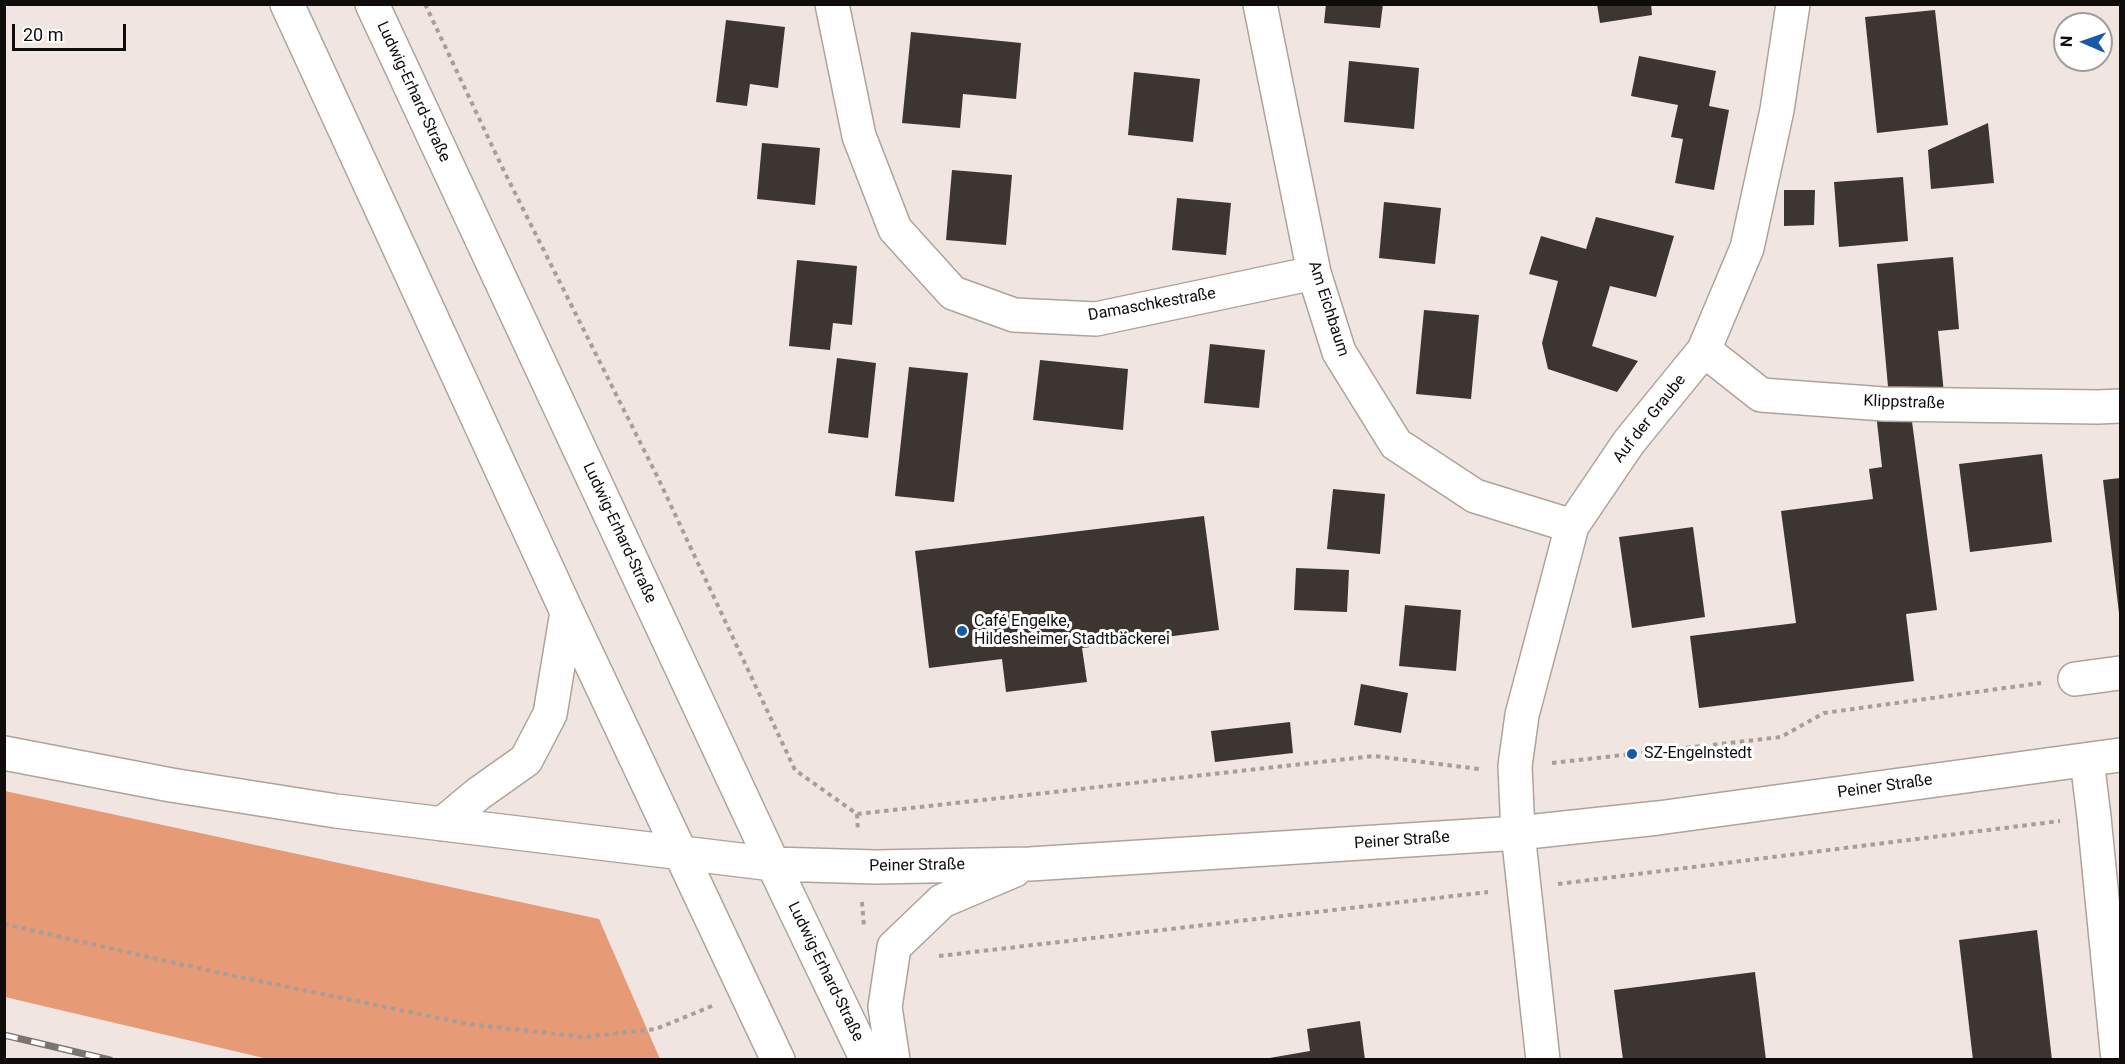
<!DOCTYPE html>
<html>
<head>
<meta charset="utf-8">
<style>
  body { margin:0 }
  #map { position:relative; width:2125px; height:1064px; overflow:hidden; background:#f0e5e0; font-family:Roboto,sans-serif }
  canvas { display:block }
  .frame { position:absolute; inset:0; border:6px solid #100c0b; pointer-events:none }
  .north { position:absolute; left:2053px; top:12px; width:60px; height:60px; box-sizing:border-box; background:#fff; border:2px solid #9f9e9d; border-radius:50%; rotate:272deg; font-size:16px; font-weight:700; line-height:24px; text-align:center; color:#100c0b }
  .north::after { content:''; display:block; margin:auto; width:21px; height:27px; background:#1759a9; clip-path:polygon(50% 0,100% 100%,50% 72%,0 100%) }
  .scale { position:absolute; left:12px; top:24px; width:114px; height:27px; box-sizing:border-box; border:3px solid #100c0b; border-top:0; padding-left:8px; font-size:18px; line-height:21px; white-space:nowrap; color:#100c0b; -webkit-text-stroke:4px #fff; paint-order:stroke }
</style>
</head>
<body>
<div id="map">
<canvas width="2125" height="1064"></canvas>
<div class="frame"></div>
<div class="north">N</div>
<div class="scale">20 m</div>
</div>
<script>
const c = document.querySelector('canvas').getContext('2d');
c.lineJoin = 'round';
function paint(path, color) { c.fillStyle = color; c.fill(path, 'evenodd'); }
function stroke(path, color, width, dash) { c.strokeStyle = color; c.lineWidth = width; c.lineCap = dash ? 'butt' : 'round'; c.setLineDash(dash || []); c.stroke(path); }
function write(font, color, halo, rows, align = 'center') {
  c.font = font + ' Roboto,sans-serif'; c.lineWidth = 6; c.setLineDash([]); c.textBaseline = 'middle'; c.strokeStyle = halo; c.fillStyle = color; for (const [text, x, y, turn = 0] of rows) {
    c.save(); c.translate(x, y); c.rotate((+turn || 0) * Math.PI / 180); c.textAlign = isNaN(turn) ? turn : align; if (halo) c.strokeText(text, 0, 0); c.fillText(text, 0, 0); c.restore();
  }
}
paint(new Path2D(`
  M5,791L599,919L660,1059H268L5,997Z`), '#e69a75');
paint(new Path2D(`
  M1326,4H1383L1380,28L1324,23Z
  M1597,4H1651L1652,15L1600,23Z
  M1935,10L1948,125L1877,133L1865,17Z
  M726,20L785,27L778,88L750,84L747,106L716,102Z
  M911,32L1021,43L1016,99L963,94L960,128L902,123Z
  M1639,56L1716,71L1709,106L1729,110L1714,190L1675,183L1683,139L1671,137L1678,105L1631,96Z
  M1349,61L1419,68L1414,129L1344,122Z
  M1134,72L1200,79L1193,142L1128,135Z
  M1988,123L1994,183L1931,189L1928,150Z
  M762,143L820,148L815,205L757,199Z
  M952,170L1012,175L1006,245L946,240Z
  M1903,177L1908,241L1839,247L1834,182Z
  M1784,190H1815L1814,225L1784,226Z
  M1177,198L1231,203L1226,255L1172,250Z
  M1384,202L1441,208L1435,264L1379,258Z
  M1596,217L1674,236L1656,297L1610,286L1592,346L1638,361L1617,392L1548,369L1542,343L1558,281L1529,274L1541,236L1586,249Z
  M1953,257L1959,329L1938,331L1944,394L1889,398L1877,264Z
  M797,260L857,266L852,325L833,323L830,350L789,346Z
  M1424,310L1479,315L1471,399L1416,394Z
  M1210,344L1265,350L1259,408L1204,403Z
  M837,358L876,363L868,438L828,433Z
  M1040,360L1128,369L1123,430L1033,420Z
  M909,367L968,373L954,502L895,496Z
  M1876,413L1911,414L1937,610L1906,614L1914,681L1699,708L1690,636L1796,623L1781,511L1873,499L1869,469L1882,467Z
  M2042,454L2052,542L1970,552L1959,464Z
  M2120,478V613H2119L2103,480Z
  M1333,489L1385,494L1380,554L1327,549Z
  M1204,516L1219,630L1082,648L1087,682L1006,692L1002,659L929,668L915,551Z
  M1693,527L1705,617L1632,628L1619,537Z
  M1296,568L1349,570L1347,612L1294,610Z
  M1405,605L1461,610L1456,671L1399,666Z
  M1361,684L1408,693L1401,733L1354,725Z
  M1290,722L1293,753L1215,762L1211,731Z
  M2037,930L2052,1060H1973L1959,940Z
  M1755,972L1766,1060H1623L1614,990Z
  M1360,1021L1365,1060H1258L1310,1051L1307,1029Z`), '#3d3531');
const minor = new Path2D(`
  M832,4L859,136L895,229L953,293L1014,315L1096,319L1314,273
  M1260,4L1314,273L1339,352L1396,444L1475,496L1572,526
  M1704,350L1761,395L1884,404L2098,407L2120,406
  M2075,679L2120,673
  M2087,760L2094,817L2118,1060
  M1543,1060L1518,833L1515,766L1522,715L1572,526L1629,442L1704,350L1747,248L1777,110L1793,4`);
const major = new Path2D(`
  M287,4L567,612L778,1060
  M372,4L773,864L867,1060
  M4,753L171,785L336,811L773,864L876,867L1030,864L1518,833L1658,818L2120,755
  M442,824L478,794L526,760L550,714L567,612
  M893,1060L885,1007L894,947L942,901L1015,870`);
stroke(minor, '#ada39e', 36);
stroke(major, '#ada39e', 36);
stroke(new Path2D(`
  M425,4L503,169L658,478L795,770L857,814L1374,756L1479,769
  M1552,763L1781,737L1824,713L2041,683
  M857,814L858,832
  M1558,884L2060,821
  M862,902L864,927
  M4,924L215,972L468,1024L584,1037L656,1029L712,1006
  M939,956L1488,892`), '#a69e9a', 4, [4.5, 4.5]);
stroke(minor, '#fff', 33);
stroke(major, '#fff', 33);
const rail = new Path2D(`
  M4,1035L110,1060`);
stroke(rail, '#7b7471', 7);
stroke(rail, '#fff', 4.5, [14]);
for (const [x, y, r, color] of [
  [962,631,6,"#1759a9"],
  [1632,754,6,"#1759a9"]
]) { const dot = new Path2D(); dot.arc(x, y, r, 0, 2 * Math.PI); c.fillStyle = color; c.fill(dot); stroke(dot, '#fff', 2); }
write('16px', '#100c0b', '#fff', [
  ["Ludwig-Erhard-Straße",413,92,65],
  ["Damaschkestraße",1152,305,-10],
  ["Am Eichbaum",1328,309,72],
  ["Klippstraße",1904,403,2],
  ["Auf der Graube",1650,419,-52],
  ["Ludwig-Erhard-Straße",619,533,65],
  ["Peiner Straße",1885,787,-8],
  ["Peiner Straße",1402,841,-4],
  ["Peiner Straße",917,866,-1],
  ["Ludwig-Erhard-Straße",825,972,64]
]);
write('16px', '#100c0b', '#fff', [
  ["Café Engelke,",974,622],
  ["Hildesheimer Stadtbäckerei",974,640],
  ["SZ-Engelnstedt",1644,754]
], 'left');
</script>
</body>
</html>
